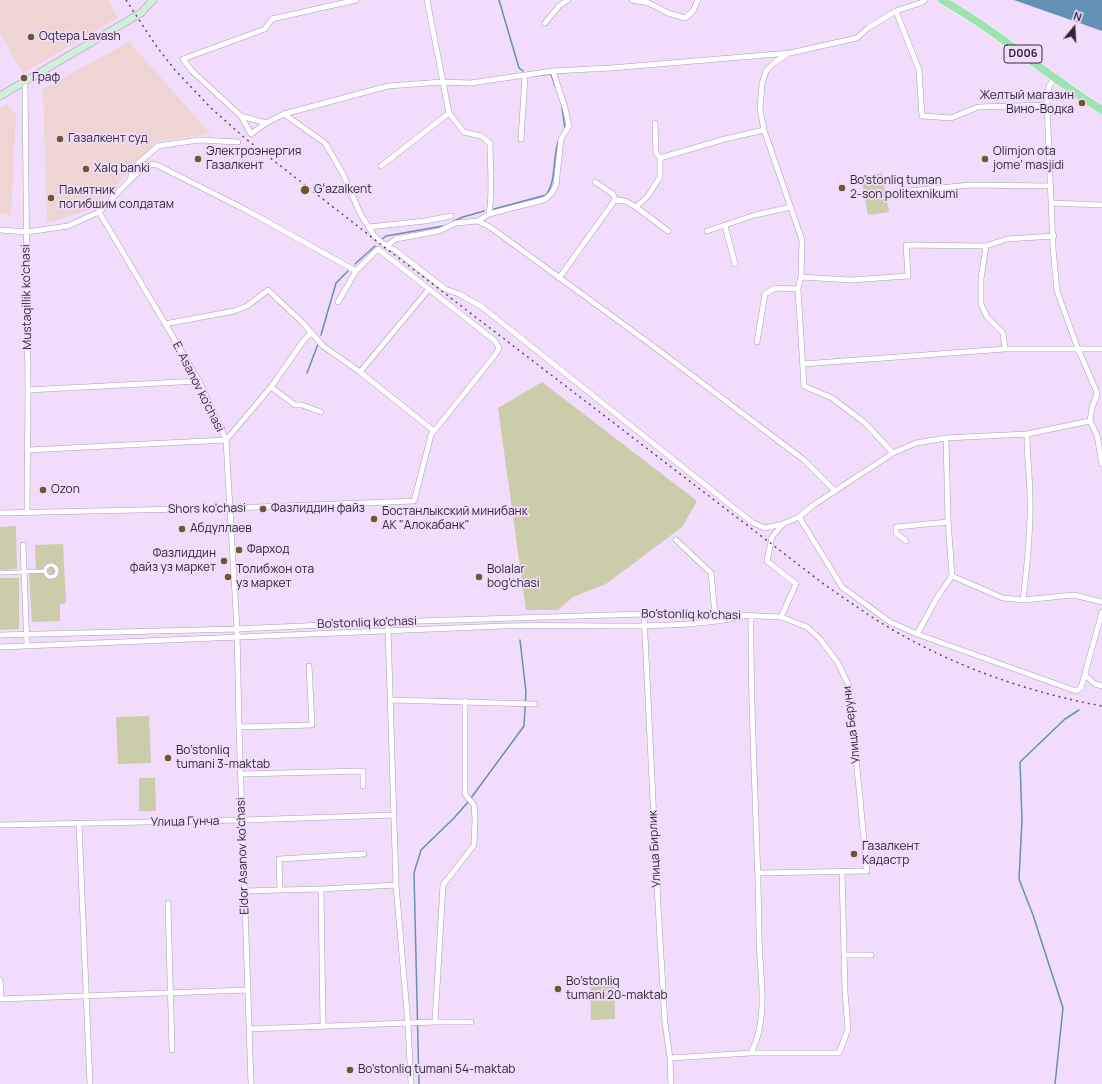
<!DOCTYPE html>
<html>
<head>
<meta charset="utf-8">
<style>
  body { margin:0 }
  #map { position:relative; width:1102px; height:1084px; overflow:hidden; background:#f1dcfc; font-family:Manrope,sans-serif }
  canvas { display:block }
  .north { position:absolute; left:1054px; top:8px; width:40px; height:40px; -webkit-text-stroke:3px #f1dcfc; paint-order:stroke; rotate:18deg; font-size:11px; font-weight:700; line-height:16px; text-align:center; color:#302834 }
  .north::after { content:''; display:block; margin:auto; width:14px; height:18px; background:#302834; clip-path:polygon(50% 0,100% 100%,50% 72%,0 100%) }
</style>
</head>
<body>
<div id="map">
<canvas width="1102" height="1084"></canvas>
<div class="north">N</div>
</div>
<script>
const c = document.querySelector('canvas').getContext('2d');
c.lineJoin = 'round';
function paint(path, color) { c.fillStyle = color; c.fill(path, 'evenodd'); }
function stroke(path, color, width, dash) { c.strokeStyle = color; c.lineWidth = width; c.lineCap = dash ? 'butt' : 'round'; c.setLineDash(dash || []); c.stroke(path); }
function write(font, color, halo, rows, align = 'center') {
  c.font = font + ' Manrope,sans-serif'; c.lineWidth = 3.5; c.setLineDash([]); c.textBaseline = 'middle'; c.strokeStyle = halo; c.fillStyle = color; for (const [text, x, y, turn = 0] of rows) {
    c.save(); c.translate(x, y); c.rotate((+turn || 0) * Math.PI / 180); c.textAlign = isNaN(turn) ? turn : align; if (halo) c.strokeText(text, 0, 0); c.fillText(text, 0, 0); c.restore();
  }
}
paint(new Path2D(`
  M0,0H108L118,18L23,73L0,33Z
  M129,42L211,134L157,141L95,208L47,223L43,89Z
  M7,104L16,114L11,216L0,213V108Z`), '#efd4d4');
paint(new Path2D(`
  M882,173L889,212L868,215L861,177Z
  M542,382L697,501L682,527L606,584L573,597L558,610H526L498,408Z
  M16,526L17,569L0,570V527Z
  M63,544L66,603L60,604V621L32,622L29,574L36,573L35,545Z
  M0,578H19V629L0,630Z
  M149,716L151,763L118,764L116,717Z
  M139,778H155L156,811H139Z
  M614,981L615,1019L591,1020L590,982Z`), '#caccaa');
paint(new Path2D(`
  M1014,0H1102V31Z`), '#6590b6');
stroke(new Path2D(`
  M499,0L519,68L523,71
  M534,76L551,74L555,86
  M562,107L565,129
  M494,209L546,195C557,181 552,156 559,139
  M454,221L463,217L484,211
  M381,240L386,236L443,226
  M355,264L375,246
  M321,335L336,283L348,271
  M307,373L318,344
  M471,798L524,726L526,692L520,640
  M419,1084L414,873L421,850L454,818L469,801
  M1055,1084L1063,1008L1033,915L1019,879L1022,820L1020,762L1065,719L1079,710`), '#6590b6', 1.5);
const pedestrian = new Path2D(`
  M45 571a6 6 0 1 1 12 0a6 6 0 1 1-12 0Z
  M0,573L45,571`);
const minor = new Path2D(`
  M356,0L272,19L265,29L183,59L192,71L241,116L251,134L266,123L284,114L388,86L442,82L471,83L553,71L611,68L790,53L857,38L868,28L896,11L923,2L925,0
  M427,0L449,113L464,132L481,136L490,143C490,167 493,191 489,214
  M632,0L649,3L668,13L685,18L693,11L698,0
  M896,11L919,70L922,116L951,118L978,107L1047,105
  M545,23L559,6L568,0
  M788,54L775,62L766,71L762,84L760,109L764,130L802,240L801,277L798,289L804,386L832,398L865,423L893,453
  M1056,76L1049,86L1047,105L1053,248L1057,291L1078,349L1096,390L1097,395L1092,407L1090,421L1097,435L1102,464
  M25,82L28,390L27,513
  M284,114L325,143L343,174L361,215L375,237L386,246L396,239L439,231L456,223L478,221L490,227L649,343L804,460L835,491
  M241,116L266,123
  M655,123L656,153L660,158
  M521,139L525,75
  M381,166L449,113
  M131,179L147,164L157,165L248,211L356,271
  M595,182L613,194L615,200L625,201L636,207
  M898,192L970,185L1051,186
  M1052,203L1102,205
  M99,212L199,381L226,440L237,629L239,727L251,1084
  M478,221L489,214L543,200C550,197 553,192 556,185L561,139L569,126L565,108L553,71
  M725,226L735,264
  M369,227L425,221L451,216
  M0,230L27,232L68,226L99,212L130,180L134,167L158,146L199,140L238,142
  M668,231L636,207L648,196L660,177V158L725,139L764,130
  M707,231L755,215L791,207
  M386,246L395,250L445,289L459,294L482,307L753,523L765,528L783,524L799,517L812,506L893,453L916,443L946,438L1027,434L1090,421
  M986,246L981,279V304L987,317L1003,333L1005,349
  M801,277L851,280L908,276L906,245L986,246L1007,239L1054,236
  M559,278L615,200
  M165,324L234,311L247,306L268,290L303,323L323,346L360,372L434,431
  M757,342L765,294L775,288L798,289
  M803,364L1005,349H1102
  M360,372L429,289
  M271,387L295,405H302L321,412
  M28,390L199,381
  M28,450L226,440L271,387L304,340L311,333
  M0,513L231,508L414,501L431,435L495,355L499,348L495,341L378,249L356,271L338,302
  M799,517L842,587L890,622L917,634L1076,691L1081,688L1102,612
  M676,540L711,573L715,614
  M906,541L896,533V527L948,522
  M23,545L27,646
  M952,576L1003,598L1023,600L1074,595L1102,602
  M1023,600C1027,567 1031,532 1030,499C1030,477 1027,456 1027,434
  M644,614L658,905L665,1023L670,1058L671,1084
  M751,616C750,722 758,827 759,934C759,965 766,999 759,1030C758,1038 754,1046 751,1053
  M781,617L796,584L767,561L772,537L783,524
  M388,628L396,885L408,1024L411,1084
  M917,634L938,596L952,576L948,520L946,438
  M0,635L237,629L388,622L644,614H715L781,617L807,627L820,639L838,663L849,686L867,871L759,873
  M0,647C168,640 336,632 503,626C582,623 664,632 742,617
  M1085,675L1095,684L1102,686
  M391,700L535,704
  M239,727L312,725L309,666
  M241,774L363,771V786
  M79,824L90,1084
  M0,825L243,820L394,815
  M321,889L323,1027
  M280,890L279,859L364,854
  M245,891L321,889L396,885
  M168,903L172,1050
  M844,955H871
  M0,980L1,999
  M0,999L247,990
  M435,1022L443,885L474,845L475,818L474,805L465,794V701
  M249,1029L435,1022H471
  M670,1058L751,1053H839L848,1029L845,992L842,872`);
const secondary = new Path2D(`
  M0,96L141,13L153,0`);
const primary = new Path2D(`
  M942,0C999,32 1047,76 1102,110`);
stroke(pedestrian, '#ae9ab8', 4.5);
stroke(minor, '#ae9ab8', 6);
stroke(secondary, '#ae9ab8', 8);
stroke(primary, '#fff', 9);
stroke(pedestrian, '#fff', 3.5);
stroke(minor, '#fff', 5);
stroke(secondary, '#cff1da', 7);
stroke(primary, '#9fe3b4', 8);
stroke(new Path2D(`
  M126,0L157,47L175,70L211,108L246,139L383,246L825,585C841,596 858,608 875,619C944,663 1022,691 1102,706`), '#584d5e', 1.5, [2, 4]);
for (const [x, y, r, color] of [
  [31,37,4,"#725629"],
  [24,78,4,"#725629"],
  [1082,103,4,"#725629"],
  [60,139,4,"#725629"],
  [198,159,4,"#725629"],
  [985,159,4,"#725629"],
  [86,169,4,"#725629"],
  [842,188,4,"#725629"],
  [305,190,5,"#725629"],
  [51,198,4,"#725629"],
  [43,490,4,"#725629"],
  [263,509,4,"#725629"],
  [374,519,4,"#725629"],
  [182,529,4,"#725629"],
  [239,550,4,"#725629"],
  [224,561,4,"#725629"],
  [228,577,4,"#725629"],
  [479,577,4,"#725629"],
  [168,758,4,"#725629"],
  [854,854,4,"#725629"],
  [558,989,4,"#725629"],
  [350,1070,4,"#725629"]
]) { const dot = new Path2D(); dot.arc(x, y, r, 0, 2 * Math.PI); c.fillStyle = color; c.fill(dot); stroke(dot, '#f1dcfc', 1.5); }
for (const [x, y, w] of [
  [1023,54,38]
]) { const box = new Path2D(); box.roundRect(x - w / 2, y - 9, w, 18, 3); c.fillStyle = '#f1dcfc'; c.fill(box); stroke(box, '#302834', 1); }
write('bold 11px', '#302834', null, [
  ["D006",1023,54]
]);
write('12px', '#302834', '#f1dcfc', [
  ["Oqtepa Lavash",39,37],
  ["Граф",32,78],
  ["Желтый магазин",1074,96,"right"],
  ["Вино-Водка",1074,110,"right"],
  ["Газалкент суд",68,139],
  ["Электроэнергия",206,152],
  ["Газалкент",206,166],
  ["Olimjon ota",993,152],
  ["jome’ masjidi",993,166],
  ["Xalq banki",94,169],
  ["Bo'stonliq tuman",850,181],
  ["2-son politexnikumi",850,195],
  ["Gʻazalkent",314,190],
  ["Памятник",59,191],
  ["погибшим солдатам",59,205],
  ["Ozon",51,490],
  ["Фазлиддин файз",271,509],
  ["Бостанлыкский минибанк",382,512],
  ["АК \"Алокабанк\"",382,526],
  ["Абдуллаев",190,529],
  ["Фарход",247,550],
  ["Фазлиддин",216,554,"right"],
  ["файз уз маркет",216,568,"right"],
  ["Толибжон ота",236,570],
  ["уз маркет",236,584],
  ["Bolalar",487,570],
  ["bog'chasi",487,584],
  ["Bo’stonliq",176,751],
  ["tumani 3-maktab",176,765],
  ["Газалкент",862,847],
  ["Кадастр",862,861],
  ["Bo’stonliq",566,982],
  ["tumani 20-maktab",566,996],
  ["Bo'stonliq tumani 54-maktab",358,1070]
], 'left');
write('12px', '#302834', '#f1dcfc', [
  ["Mustaqillik ko'chasi",27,297,-91],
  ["E. Asanov ko'chasi",198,387,63],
  ["Shors ko'chasi",207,509,-1],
  ["Bo'stonliq ko'chasi",691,615,1],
  ["Bo'stonliq ko'chasi",367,623,-2],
  ["Улица Беруни",852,725,-97],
  ["Улица Гунча",185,822,-1],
  ["Улица Бирлик",655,849,-93],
  ["Eldor Asanov ko'chasi",243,856,-92]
]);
</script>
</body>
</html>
